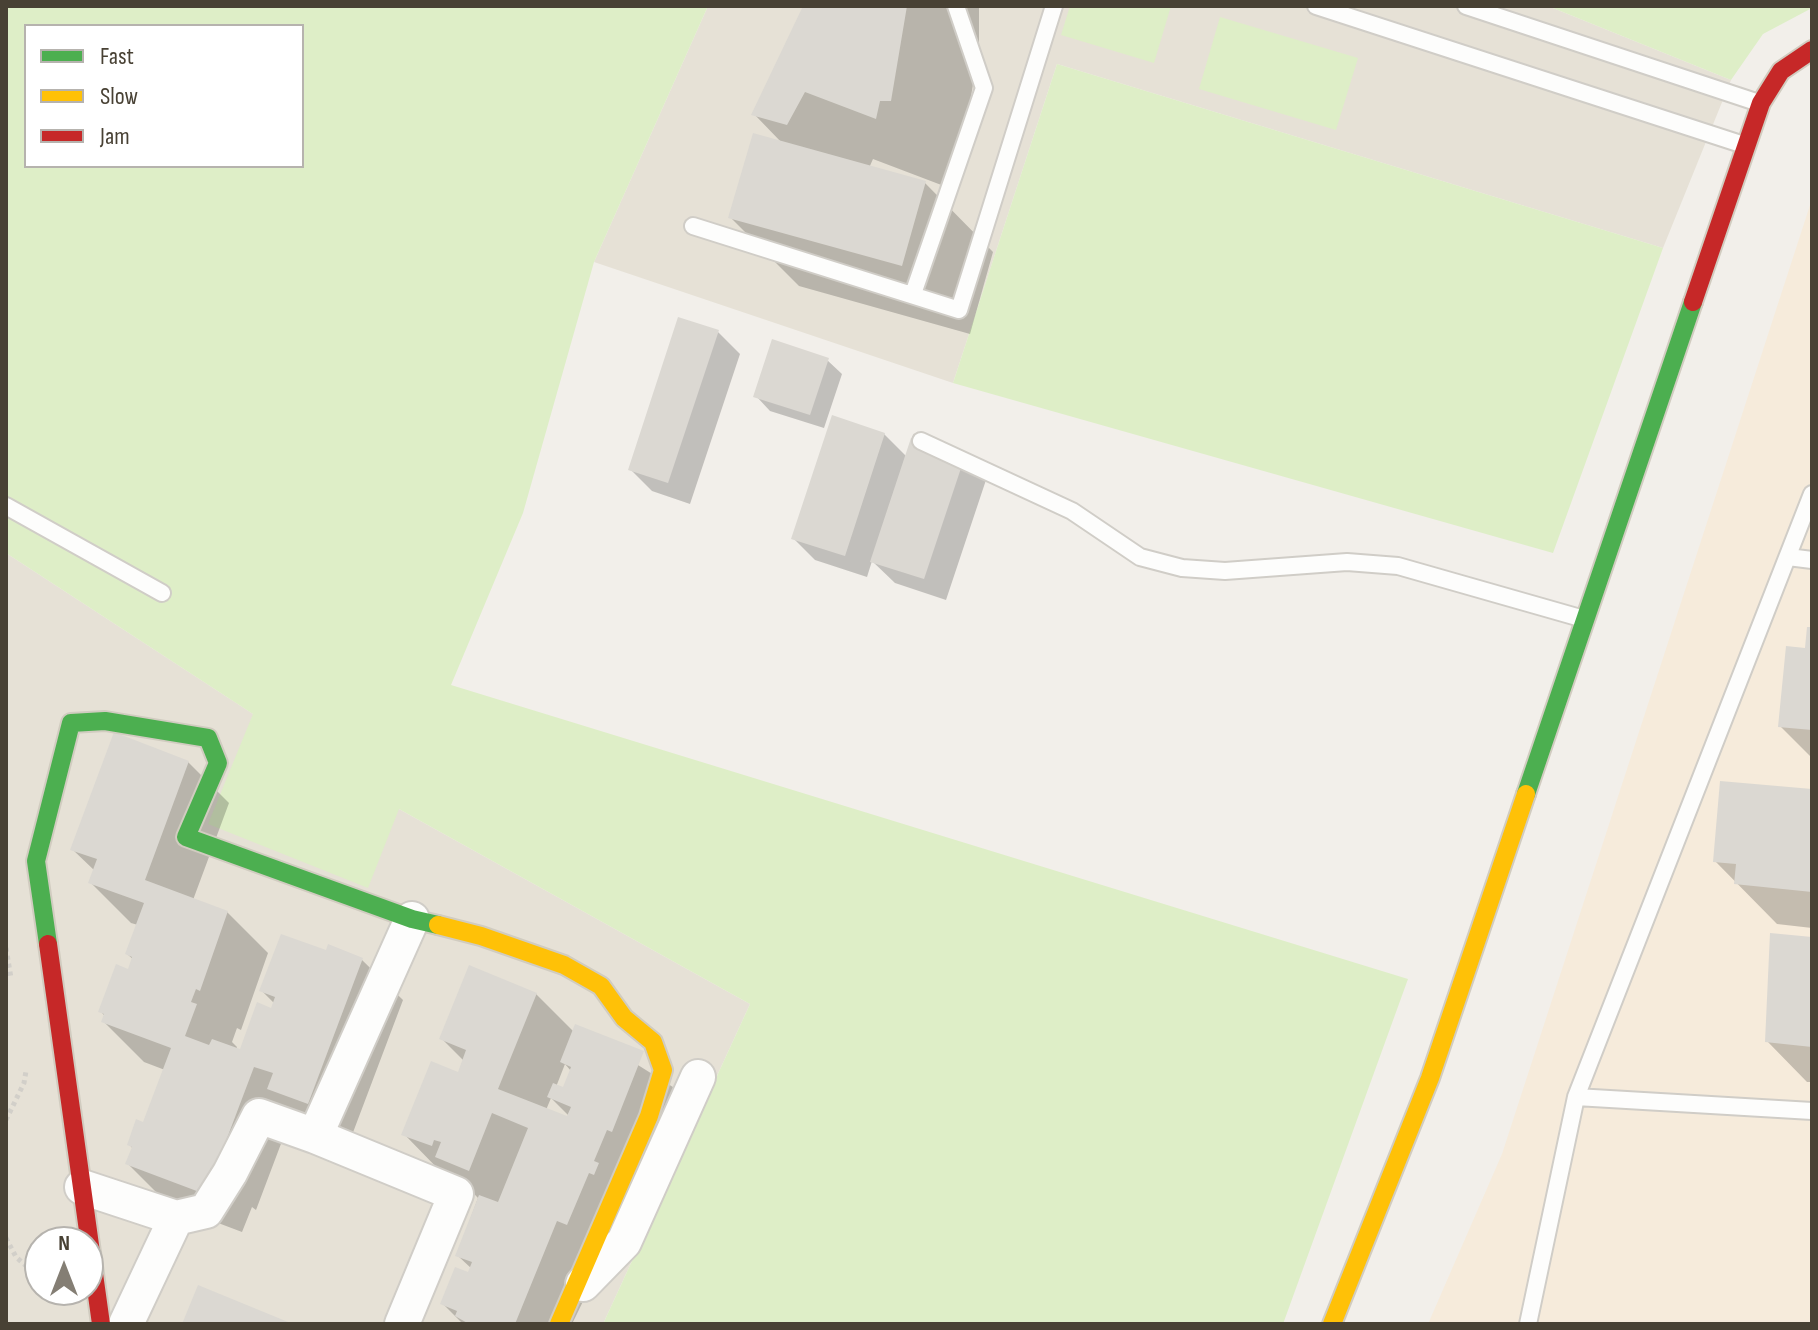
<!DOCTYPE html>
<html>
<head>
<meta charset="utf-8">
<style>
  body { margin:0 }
  #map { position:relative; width:1818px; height:1330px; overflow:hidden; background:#f2efea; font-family:"Sofia Sans Condensed",sans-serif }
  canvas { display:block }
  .frame { position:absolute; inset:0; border:8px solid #484134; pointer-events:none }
  .legend { position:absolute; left:24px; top:24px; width:280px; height:144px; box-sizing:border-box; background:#fff; border:2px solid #b6b3ae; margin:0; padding:10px 14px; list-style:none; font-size:24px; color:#484134 }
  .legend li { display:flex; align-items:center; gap:16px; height:40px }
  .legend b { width:40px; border:2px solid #b6b3ae }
  .north { position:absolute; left:24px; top:1226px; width:80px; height:80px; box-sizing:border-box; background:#fff; border:2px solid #b6b3ae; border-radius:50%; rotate:0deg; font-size:22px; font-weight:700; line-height:32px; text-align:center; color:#484134 }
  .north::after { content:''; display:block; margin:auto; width:28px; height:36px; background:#847e74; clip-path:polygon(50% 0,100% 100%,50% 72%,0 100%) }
</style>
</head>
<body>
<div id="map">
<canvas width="1818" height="1330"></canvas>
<div class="frame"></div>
<ul class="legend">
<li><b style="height:10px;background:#4caf50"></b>Fast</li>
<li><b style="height:10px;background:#ffc107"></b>Slow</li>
<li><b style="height:10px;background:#c62828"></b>Jam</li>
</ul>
<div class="north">N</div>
</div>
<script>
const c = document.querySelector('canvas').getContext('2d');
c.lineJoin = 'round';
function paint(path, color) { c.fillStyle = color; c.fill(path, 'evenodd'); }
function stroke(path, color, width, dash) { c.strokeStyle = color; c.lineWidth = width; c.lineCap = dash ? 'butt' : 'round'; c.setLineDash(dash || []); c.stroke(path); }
paint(new Path2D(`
  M708,6H1548L1731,80L1663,248L1057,64L953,383L594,262Z
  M6,553L399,809L750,1004L603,1324H6ZM40,1242H88V1290H40Z`), '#e6e1d6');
paint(new Path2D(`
  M1812,199V1324H1428L1502,1154Z`), '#f6ebdb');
paint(new Path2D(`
  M6,6H708L594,262L523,513L451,685L1408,979L1283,1324H603L750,1004L399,809L368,888L208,824L253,714L6,553ZM26,26H302V166H26Z
  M1070,6H1171L1154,63L1061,35Z
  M1548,6H1812V8L1763,34L1731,80Z
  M1220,17L1358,58L1336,130L1199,89Z
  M1057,64L1663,248L1553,553L953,383Z`), '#deeec7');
paint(new Path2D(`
  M805,6H979V48L959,169L944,186L873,159L869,168L925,183L993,252L970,334L799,286L731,218L783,144L754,114Z
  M718,332L740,354L690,504L652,491L630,469Z
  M827,360L842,374L824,428L770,411L756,396Z
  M884,434L907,457L912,441L986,480L946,600L895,583L872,561L867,577L815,560L793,538Z
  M1812,629V758L1780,726Z
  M188,762L229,803L193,900L227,912L268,953L241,1030L237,1028L232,1042L237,1047L236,1050L241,1052L272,1010L275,1004L262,991L327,953L362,960L403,1000L349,1143L293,1112L256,1210L252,1207L242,1232L168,1204L128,1164L133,1149L129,1144L144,1124L165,1070L144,1062L103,1021L105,1016L100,1011L130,971L134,960L127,954L138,925L131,923L90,882L95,871L72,849Z
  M1812,791V928L1777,924L1715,861Z
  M1812,939V1082H1807L1767,1041Z
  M536,994L574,1032L576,1026L684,1094L572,1324H463L442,1303L472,1269L457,1255L478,1198L463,1182L444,1175L404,1134L459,1074L464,1061L442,1039ZM565,1064L571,1071L564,1090L556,1087ZM551,1098L575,1122L546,1110Z`), '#0003');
paint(new Path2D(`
  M803,6H907L891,101H880L876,119L805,92L787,125L751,115Z
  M753,133L926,181L902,266L728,218Z
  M678,317L719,330L668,483L628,470Z
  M772,339L829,358L810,415L753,397Z
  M832,415L885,433L845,556L791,539Z
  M911,438L965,456L924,579L870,562Z
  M1807,627H1812V730L1778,727L1786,646L1805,648Z
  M114,732L189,761L145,880L228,911L200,991L196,989L191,1002L197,1004L185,1036L209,1045L212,1039L240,1049L257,1002L271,1008L275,997L259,991L281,934L326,950L328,944L363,958L308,1104L267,1089L273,1073L254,1067L215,1170L211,1168L202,1193L125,1164L132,1147L127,1145L136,1119L143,1122L171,1048L101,1022L104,1014L98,1012L116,964L128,969L132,957L125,954L144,903L88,883L97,859L70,850Z
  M1720,781L1812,789V892L1734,884L1736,864L1713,862Z
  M1770,933L1812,937V1047L1765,1042Z
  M469,965L537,993L498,1089L567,1116L571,1107L547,1097L553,1083L563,1087L571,1067L560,1062L575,1024L644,1051L612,1132L607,1130L594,1161L599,1163L594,1175L589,1173L567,1225L557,1221L515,1324H469L455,1316L457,1311L440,1304L455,1267L468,1272L472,1262L455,1256L479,1195L498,1202L528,1128L492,1113L469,1171L435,1157L441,1142L434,1140L432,1146L401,1135L431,1061L458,1072L466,1050L439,1039Z
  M198,1285L293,1324H182Z`), '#dbd8d2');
const lane = new Path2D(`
  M1316,6L1744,145
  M1466,6L1759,103
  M693,226L959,310L1054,6
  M913,294L984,88L956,6
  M921,441L1072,511L1140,557L1182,568L1225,571L1347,562L1398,566L1584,619
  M6,506L162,593
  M1788,557L1812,560
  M1576,1097L1812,1111
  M1528,1324L1576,1097L1812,494`);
const street = new Path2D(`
  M315,1136L456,1194L402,1324
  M82,1187L176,1218
  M583,1284L624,1242L698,1077
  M126,1324L176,1218L206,1211L230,1173L259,1116L315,1136L412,919`);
const fast = new Path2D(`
  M1526,794L1693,302
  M48,944L36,861L71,723L105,721L208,738L218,763L186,837L412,919L438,925`);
const slow = new Path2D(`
  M438,925L481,936L564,965L601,986L624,1018L653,1042L663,1070L649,1116L559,1324
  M1332,1324L1430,1078L1526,794`);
const jam = new Path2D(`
  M1693,302L1761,103L1781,71L1812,50
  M48,944L101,1324`);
stroke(lane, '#d0cdc7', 20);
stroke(street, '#d0cdc7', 38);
stroke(fast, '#d1ccc0', 22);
stroke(slow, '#d1ccc0', 22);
stroke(jam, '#d1ccc0', 22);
stroke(new Path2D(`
  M6,948L11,978
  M6,1120L24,1083L26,1071
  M6,1238L16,1257L40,1278`), '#d2cfc9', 5, [4, 4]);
stroke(lane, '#fdfdfc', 16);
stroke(street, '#fdfdfc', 34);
stroke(fast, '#4caf50', 18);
stroke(slow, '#ffc107', 18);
stroke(jam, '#c62828', 18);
</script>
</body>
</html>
